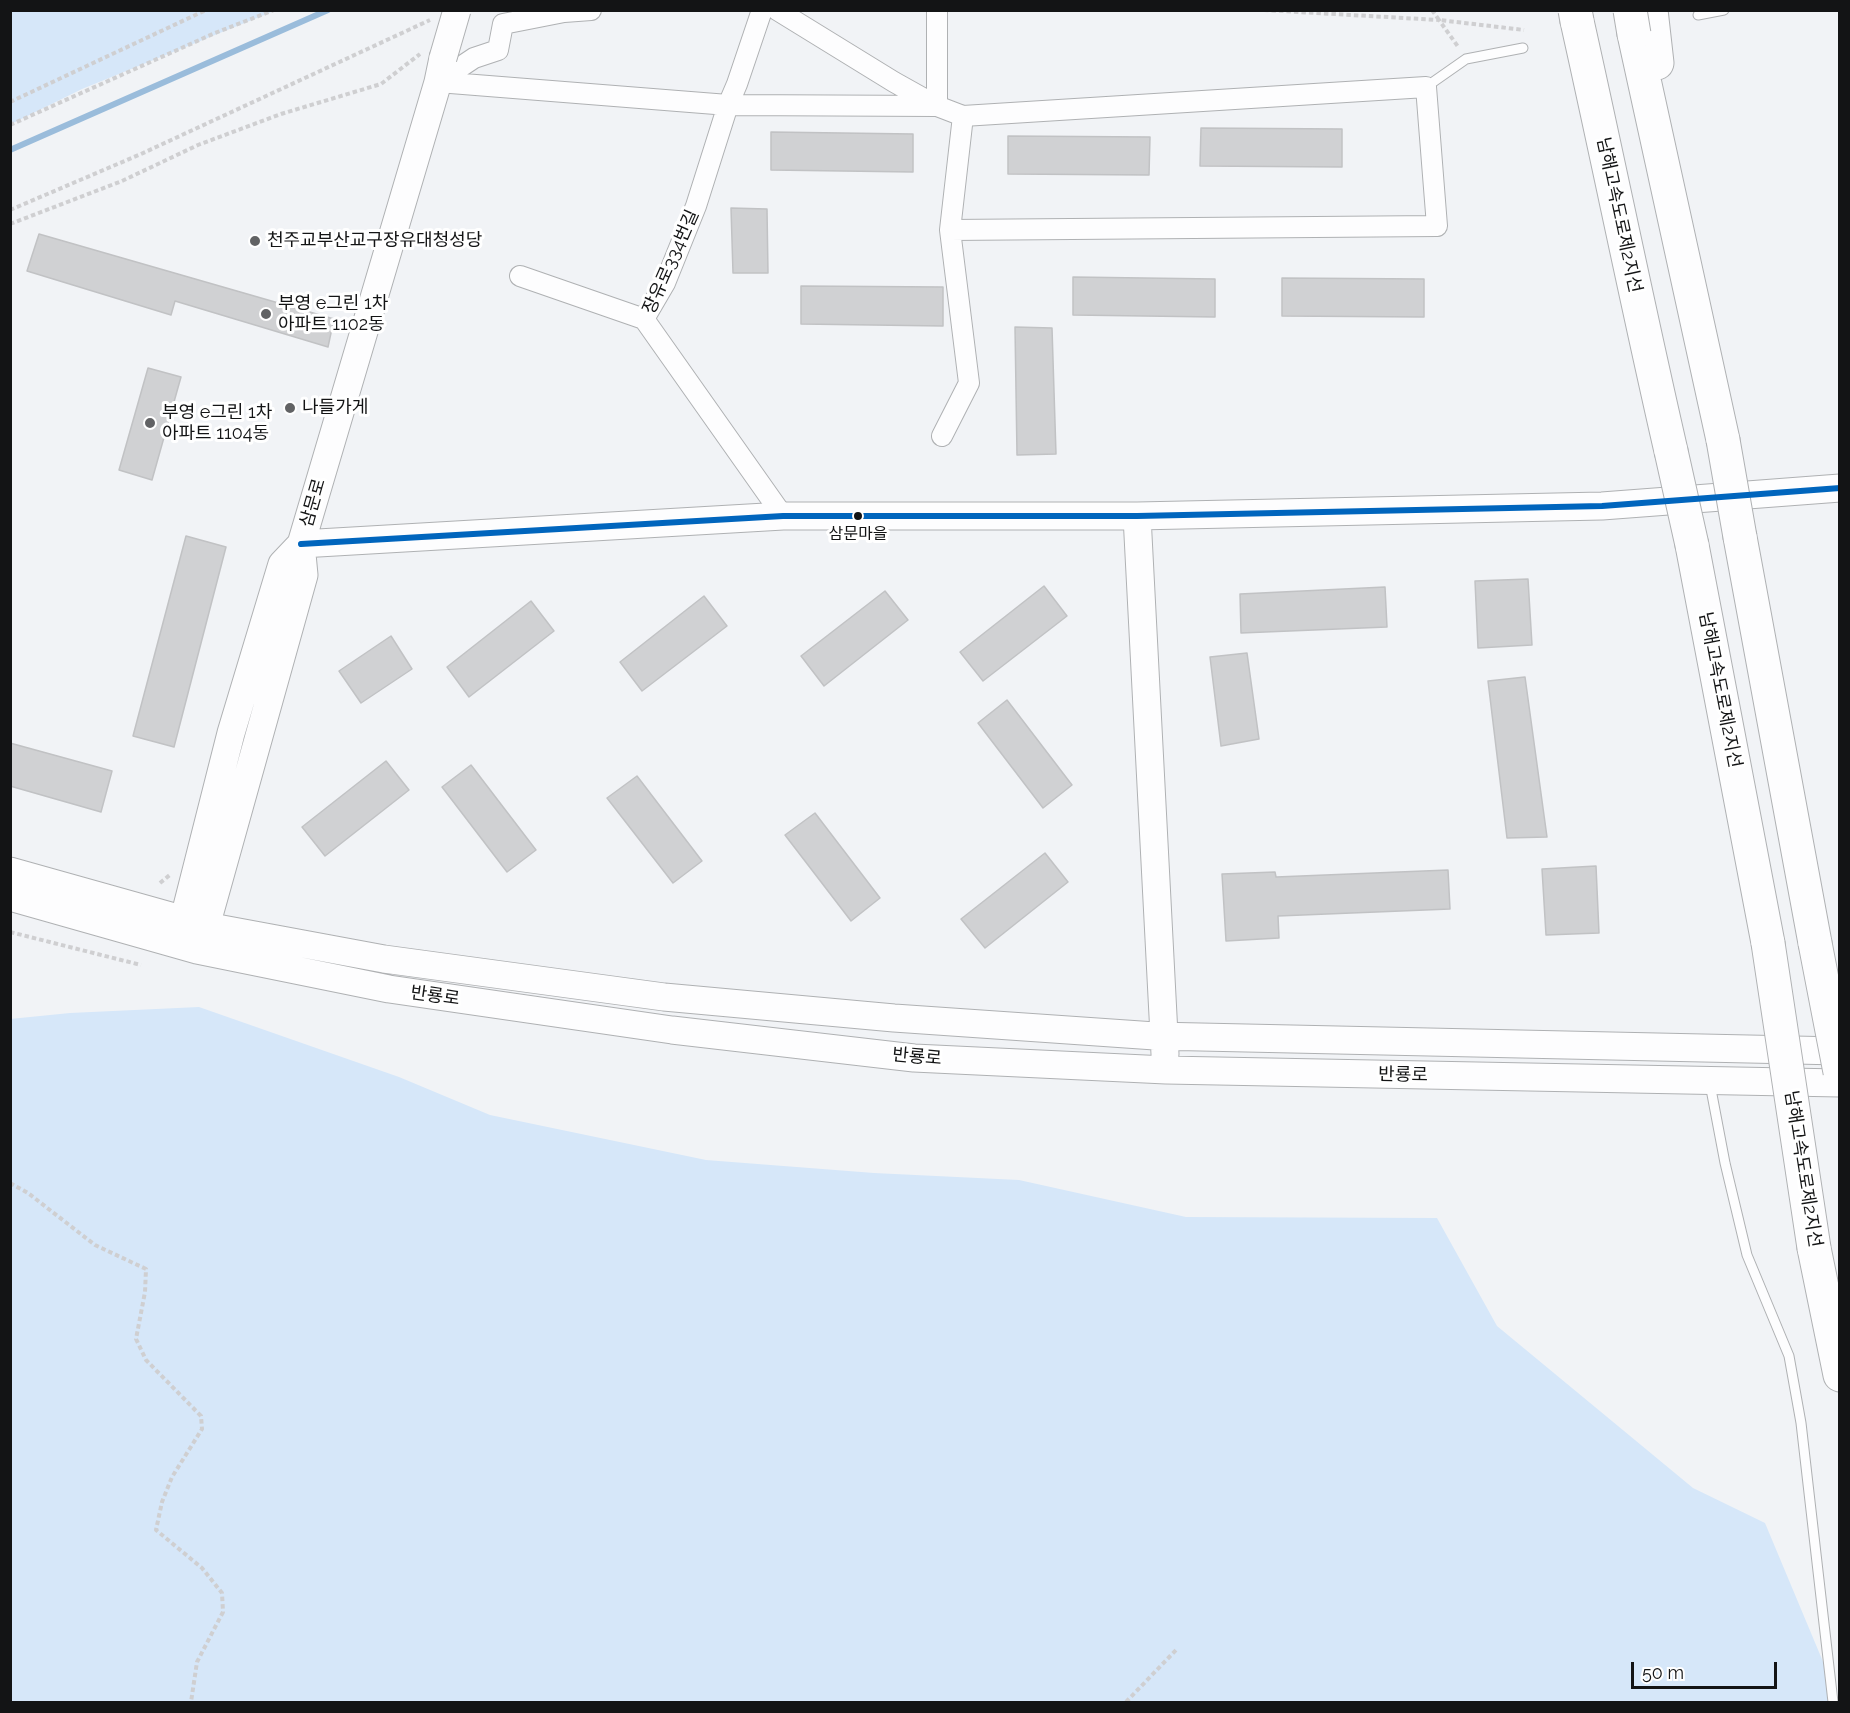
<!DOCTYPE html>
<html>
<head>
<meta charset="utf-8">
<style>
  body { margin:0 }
  #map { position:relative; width:1850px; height:1713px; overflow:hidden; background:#f1f3f6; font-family:Raleway,sans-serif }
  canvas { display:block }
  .frame { position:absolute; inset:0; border:12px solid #131415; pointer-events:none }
  .scale { position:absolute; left:1631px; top:1662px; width:146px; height:27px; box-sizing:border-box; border:3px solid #131415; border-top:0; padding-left:8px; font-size:18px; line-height:21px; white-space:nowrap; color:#131415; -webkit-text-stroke:4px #fff; paint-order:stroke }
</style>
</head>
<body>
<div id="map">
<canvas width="1850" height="1713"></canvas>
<div class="frame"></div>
<div class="scale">50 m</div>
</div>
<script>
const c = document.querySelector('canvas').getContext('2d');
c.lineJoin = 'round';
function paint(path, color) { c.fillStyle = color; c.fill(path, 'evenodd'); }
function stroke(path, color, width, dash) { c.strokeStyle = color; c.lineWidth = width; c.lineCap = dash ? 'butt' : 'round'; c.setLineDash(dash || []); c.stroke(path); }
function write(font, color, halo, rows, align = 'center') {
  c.font = font + ' Raleway,"Noto Sans KR",sans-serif'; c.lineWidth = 6; c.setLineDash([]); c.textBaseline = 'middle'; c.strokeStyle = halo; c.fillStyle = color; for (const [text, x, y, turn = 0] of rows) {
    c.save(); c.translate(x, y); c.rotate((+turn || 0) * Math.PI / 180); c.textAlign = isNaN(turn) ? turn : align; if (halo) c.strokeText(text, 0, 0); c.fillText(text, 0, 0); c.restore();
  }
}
paint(new Path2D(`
  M11,10H274V11L82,89L11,124Z
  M199,1007L399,1077L490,1115L706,1160L874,1173L1019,1180L1186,1217L1437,1218L1497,1326L1693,1488L1765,1523L1834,1688L1837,1702H11L10,1019L70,1013Z`), '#d6e7f9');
stroke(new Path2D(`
  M10,150L328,10`), '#9abcdb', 6);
const building = new Path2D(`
  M1201,128L1342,129V167L1200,166Z
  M771,132L913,134V172L771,170Z
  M1008,136L1150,137L1149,175L1008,174Z
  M731,208L767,209L768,273H733Z
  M39,234L334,319L328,347L175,301L171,315L27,271Z
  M1073,277L1215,279V317L1073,315Z
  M1282,278L1424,279V317L1282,316Z
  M801,286L943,287V326L801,324Z
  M1015,327L1052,328L1056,454L1017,455Z
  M148,368L181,377L152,480L119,470Z
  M186,536L226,547L174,747L133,736Z
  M1528,579L1532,645L1478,648L1475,581Z
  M1044,586L1067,616L983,681L960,652Z
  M1385,587L1387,627L1241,633L1240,594Z
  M885,591L908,620L824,686L801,656Z
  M704,596L727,626L642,691L620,662Z
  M531,601L554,631L469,697L447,667Z
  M391,636L412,669L361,703L339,671Z
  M1247,653L1259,739L1221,746L1210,657Z
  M1525,677L1547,837L1507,838L1488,681Z
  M1007,700L1072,785L1043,808L978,723Z
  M10,743L112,771L101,812L10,786Z
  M386,761L409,790L325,856L302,827Z
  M471,765L536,850L507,872L442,787Z
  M637,776L702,861L673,883L607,798Z
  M815,813L880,898L851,921L785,835Z
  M1045,853L1068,882L985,948L961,919Z
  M1596,866L1599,933L1546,935L1542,869Z
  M1448,870L1450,909L1278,916L1279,938L1226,941L1222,874L1275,872L1276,877Z`);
paint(building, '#d0d1d3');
stroke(building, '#c1c2c4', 1.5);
const lane = new Path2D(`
  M1698,15L1724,10
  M1426,87L1466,59L1523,48
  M1710,1084L1725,1163L1747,1255L1789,1356L1801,1423L1833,1702`);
const street = new Path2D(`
  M777,10L894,82L937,106V10
  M438,82L728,105L937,106L963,116L1426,87L1437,226L950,230
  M438,82L474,58L498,50L503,24L564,12L591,10
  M520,276L644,319
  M644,319L665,283L696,206L728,105L737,84L762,10
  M644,319L783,516
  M942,436L969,383L950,230L963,116`);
const secondary = new Path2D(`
  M1137,516L1165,1054
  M301,544L783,516H1137L1602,506L1840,488
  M10,871L206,926L384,959L664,997L894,1018L1155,1036L1840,1051
  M10,897L197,950L389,989L672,1030L914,1058L1166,1070L1840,1083
  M179,938L231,733L282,564L301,544
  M200,943L206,926L304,575L301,544L438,82L443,58`);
const highway = new Path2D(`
  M1651,10L1657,63
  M1577,21C1609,164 1638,308 1671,451
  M1634,34L1723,440
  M1740,537L1815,943
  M1692,545L1768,943
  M1814,1248L1840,1375`);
stroke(lane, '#afb1b3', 11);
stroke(street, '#afb1b3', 22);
stroke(secondary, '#afb1b3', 29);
stroke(highway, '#afb1b3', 35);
stroke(new Path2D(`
  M1264,10L1439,20L1459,48
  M1432,10L1439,20L1524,30
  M10,102L206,10
  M10,125L215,33L274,10
  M10,210L141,154L430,20
  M10,224L122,181L198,145L281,114L381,84L420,54
  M160,883L171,874
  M10,932L141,965
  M10,1183L28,1193L95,1245L146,1269L145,1292L136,1339L146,1360L201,1416L202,1429L172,1477L162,1502L156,1530L202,1568L222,1593L223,1612L197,1662L191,1702
  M1126,1702L1176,1650`), '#cfcfd1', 4, [4.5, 3]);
stroke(lane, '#fdfdfe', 9);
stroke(street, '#fdfdfe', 20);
stroke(secondary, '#fdfdfe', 27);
stroke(highway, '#fdfdfe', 33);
const secondaryBridge = new Path2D(`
  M443,58L457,10`);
const highwayBridge = new Path2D(`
  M1575,10L1577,21
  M1630,10L1634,34
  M1723,440L1740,537
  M1671,451L1692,545
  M1768,943L1814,1248
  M1815,943L1840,1072`);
stroke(secondaryBridge, '#afb1b3', 29, []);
stroke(highwayBridge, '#afb1b3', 35, []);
stroke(secondaryBridge, '#fdfdfe', 27);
stroke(highwayBridge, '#fdfdfe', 33);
stroke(new Path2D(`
  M301,544L783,516H1137L1602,506L1840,488`), '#0065bd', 6);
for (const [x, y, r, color] of [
  [255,241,6,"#616264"],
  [266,314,6,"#616264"],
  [290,408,6,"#616264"],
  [150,423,6,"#616264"],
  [858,516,5,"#131415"]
]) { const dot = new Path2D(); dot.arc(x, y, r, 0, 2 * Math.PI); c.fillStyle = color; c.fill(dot); stroke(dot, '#fff', 2); }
write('16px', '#131415', '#fff', [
  ["삼문마을",858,534]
]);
write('18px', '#131415', '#fff', [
  ["남해고속도로제2지선",1619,215,78],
  ["장유로334번길",671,262,-66],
  ["삼문로",313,503,-74],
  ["남해고속도로제2지선",1720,690,79],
  ["반룡로",435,996,8],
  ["반룡로",917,1057,5],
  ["반룡로",1403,1075,1],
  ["남해고속도로제2지선",1803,1169,81]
]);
write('18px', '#131415', '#fff', [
  ["천주교부산교구장유대청성당",267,241],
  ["부영 e그린 1차",278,304],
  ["아파트 1102동",278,325],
  ["나들가게",302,408],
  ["부영 e그린 1차",162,413],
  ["아파트 1104동",162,434]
], 'left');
</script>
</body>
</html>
